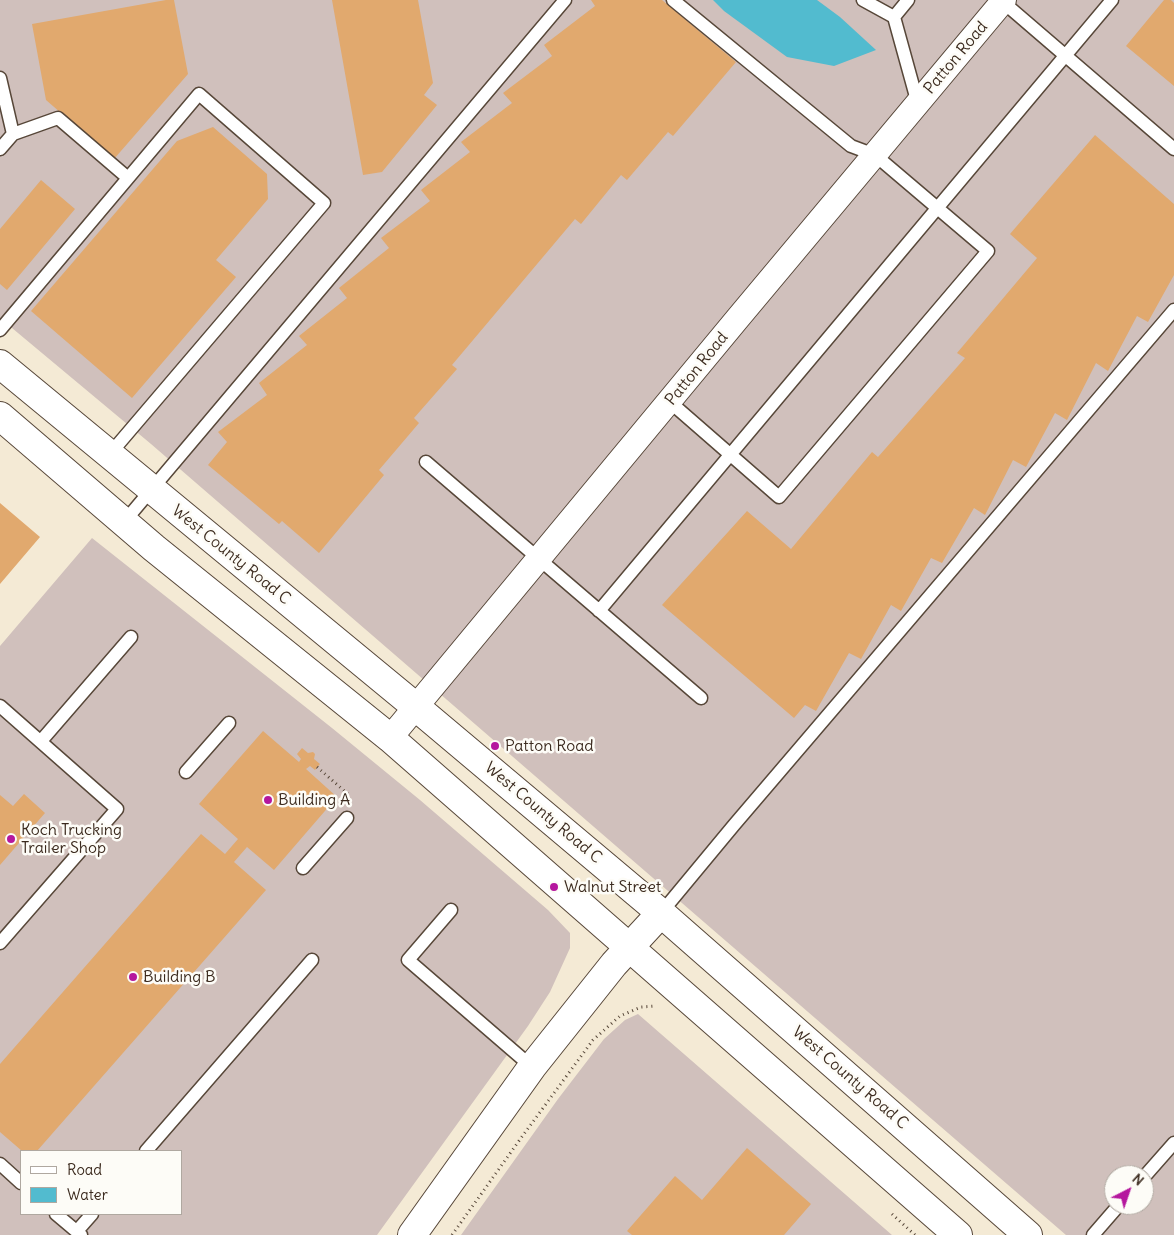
<!DOCTYPE html>
<html>
<head>
<meta charset="utf-8">
<style>
  body { margin:0 }
  #map { position:relative; width:1174px; height:1235px; overflow:hidden; background:#f4ead5; font-family:Delius,sans-serif }
  canvas { display:block }
  .legend { position:absolute; left:20px; top:1150px; width:162px; height:65px; box-sizing:border-box; background:#fdfcf7; border:1px solid #afa8a0; margin:0; padding:6px 9px; list-style:none; font-size:15px; color:#3b2a1e }
  .legend li { display:flex; align-items:center; gap:10px; height:25px }
  .legend b { width:25px; border:1px solid #afa8a0 }
  .north { position:absolute; left:1104px; top:1165px; width:50px; height:50px; box-sizing:border-box; background:#fdfcf7; border:1px solid #afa8a0; border-radius:50%; rotate:41deg; font-size:14px; font-weight:700; line-height:20px; text-align:center; color:#3b2a1e }
  .north::after { content:''; display:block; margin:auto; width:18px; height:22px; background:#b5179e; clip-path:polygon(50% 0,100% 100%,50% 72%,0 100%) }
</style>
</head>
<body>
<div id="map">
<canvas width="1174" height="1235"></canvas>
<ul class="legend">
<li><b style="height:6px;background:#fff"></b>Road</li>
<li><b style="height:14px;background:#52bbcf"></b>Water</li>
</ul>
<div class="north">N</div>
</div>
<script>
const c = document.querySelector('canvas').getContext('2d');
c.lineJoin = 'round';
function paint(path, color) { c.fillStyle = color; c.fill(path, 'evenodd'); }
function stroke(path, color, width, dash) { c.strokeStyle = color; c.lineWidth = width; c.lineCap = dash ? 'butt' : 'round'; c.setLineDash(dash || []); c.stroke(path); }
function write(font, color, halo, rows, align = 'center') {
  c.font = font + ' Delius,sans-serif'; c.lineWidth = 5; c.setLineDash([]); c.textBaseline = 'middle'; c.strokeStyle = halo; c.fillStyle = color; for (const [text, x, y, turn = 0] of rows) {
    c.save(); c.translate(x, y); c.rotate((+turn || 0) * Math.PI / 180); c.textAlign = isNaN(turn) ? turn : align; if (halo) c.strokeText(text, 0, 0); c.fillText(text, 0, 0); c.restore();
  }
}
paint(new Path2D(`
  M0,0H1174V1235H1066L151,444L0,318ZM1114,1175H1144V1205H1114Z
  M92,538L332,728L420,800L548,910L570,933V948L550,992L528,1026L377,1235H0V646ZM21,1151H181V1214H21Z
  M638,1014L892,1235H461L558,1099L604,1039L625,1020Z`), '#d0c0bc');
paint(new Path2D(`
  M713,0H817L840,17L876,50L834,66L787,57L724,11Z`), '#52bbcf');
paint(new Path2D(`
  M166,0H174L188,74L114,159L46,100L32,24Z
  M332,0H418L433,83L424,95L437,105L382,172L363,175Z
  M591,0H662L736,62L673,136L668,132L627,180L621,175L581,224L575,219L452,365L457,369L414,418L419,423L379,470L384,475L319,553L282,521L279,524L208,465L227,442L218,432L267,395L259,383L307,345L299,336L347,298L339,288L389,248L381,238L430,201L421,190L470,152L461,142L512,103L503,93L552,56L544,45L595,6Z
  M1164,0H1171L1174,3V86L1126,46Z
  M213,127L267,174L268,199L216,260L236,277L132,398L31,311L177,141Z
  M1095,135L1174,204V275L1148,322L1137,316L1108,371L1096,363L1067,420L1055,413L1026,467L1013,460L985,515L974,508L942,563L931,558L901,611L891,605L861,659L849,653L816,711L805,705L794,718L662,605L747,511L791,549L872,452L878,457L965,358L957,353L1037,258L1010,234Z
  M41,180L75,209L7,290L0,284V229Z
  M0,503L40,537L0,584Z
  M263,731L299,762L301,759L297,754L302,748L308,753L313,752L315,754L314,759L320,764L315,770L310,766L306,769L337,797L274,870L247,847L234,862L266,890L37,1151H22L0,1132V1064L201,834L225,854L238,839L199,804Z
  M24,794L45,813L0,865V795L13,806Z
  M747,1148L811,1204L784,1235H632L627,1231L675,1176L702,1200Z`), '#e1a96e');
const service = new Path2D(`
  M863,0L894,17L918,104
  M1003,2L1174,149
  M894,17L908,0
  M0,78L13,134L0,149
  M13,134L58,118L128,178
  M0,330L199,94L324,203L109,455
  M670,402L779,497L988,251L875,155L851,146L673,0
  M426,462L701,698
  M124,522L565,0
  M599,611L1112,0
  M0,706L117,809L0,943
  M41,741L131,637
  M186,772L229,723
  M303,868L347,818
  M451,910L408,960L532,1067
  M661,913L734,825L1174,310
  M146,1151L312,960
  M0,1164L21,1183
  M1144,1177L1174,1143
  M56,1214L81,1235
  M77,1231L92,1214
  M1093,1235L1119,1205`);
const minor = new Path2D(`
  M390,738L738,318L1004,0`);
const tertiary = new Path2D(`
  M412,1235L532,1067L614,964L661,913`);
const secondary = new Path2D(`
  M0,364L416,707L661,913L1028,1235
  M0,416L154,548L390,738L958,1235`);
stroke(service, '#574739', 15);
stroke(minor, '#574739', 26);
stroke(tertiary, '#574739', 30);
stroke(secondary, '#574739', 30);
stroke(new Path2D(`
  M317,767L349,795
  M892,1214L915,1235
  M452,1235L521,1138L593,1040L620,1016L641,1007L656,1006`), '#574739', 3, [1, 4]);
stroke(service, '#fff', 12);
stroke(minor, '#fff', 24);
stroke(tertiary, '#fff', 28);
stroke(secondary, '#fff', 28);
for (const [x, y, r, color] of [
  [495,746,5,"#b5179e"],
  [268,800,5,"#b5179e"],
  [11,839,5,"#b5179e"],
  [554,887,5,"#b5179e"],
  [133,977,5,"#b5179e"]
]) { const dot = new Path2D(); dot.arc(x, y, r, 0, 2 * Math.PI); c.fillStyle = color; c.fill(dot); stroke(dot, '#fdfcf7', 2); }
write('16px', '#3b2a1e', '#fdfcf7', [
  ["Patton Road",956,58,-50],
  ["Patton Road",697,369,-51],
  ["West County Road C",231,555,39],
  ["West County Road C",543,813,40],
  ["West County Road C",850,1078,41]
]);
write('16px', '#3b2a1e', '#fdfcf7', [
  ["Patton Road",505,746],
  ["Building A",278,800],
  ["Koch Trucking",21,830],
  ["Trailer Shop",21,848],
  ["Walnut Street",564,887],
  ["Building B",143,977]
], 'left');
</script>
</body>
</html>
